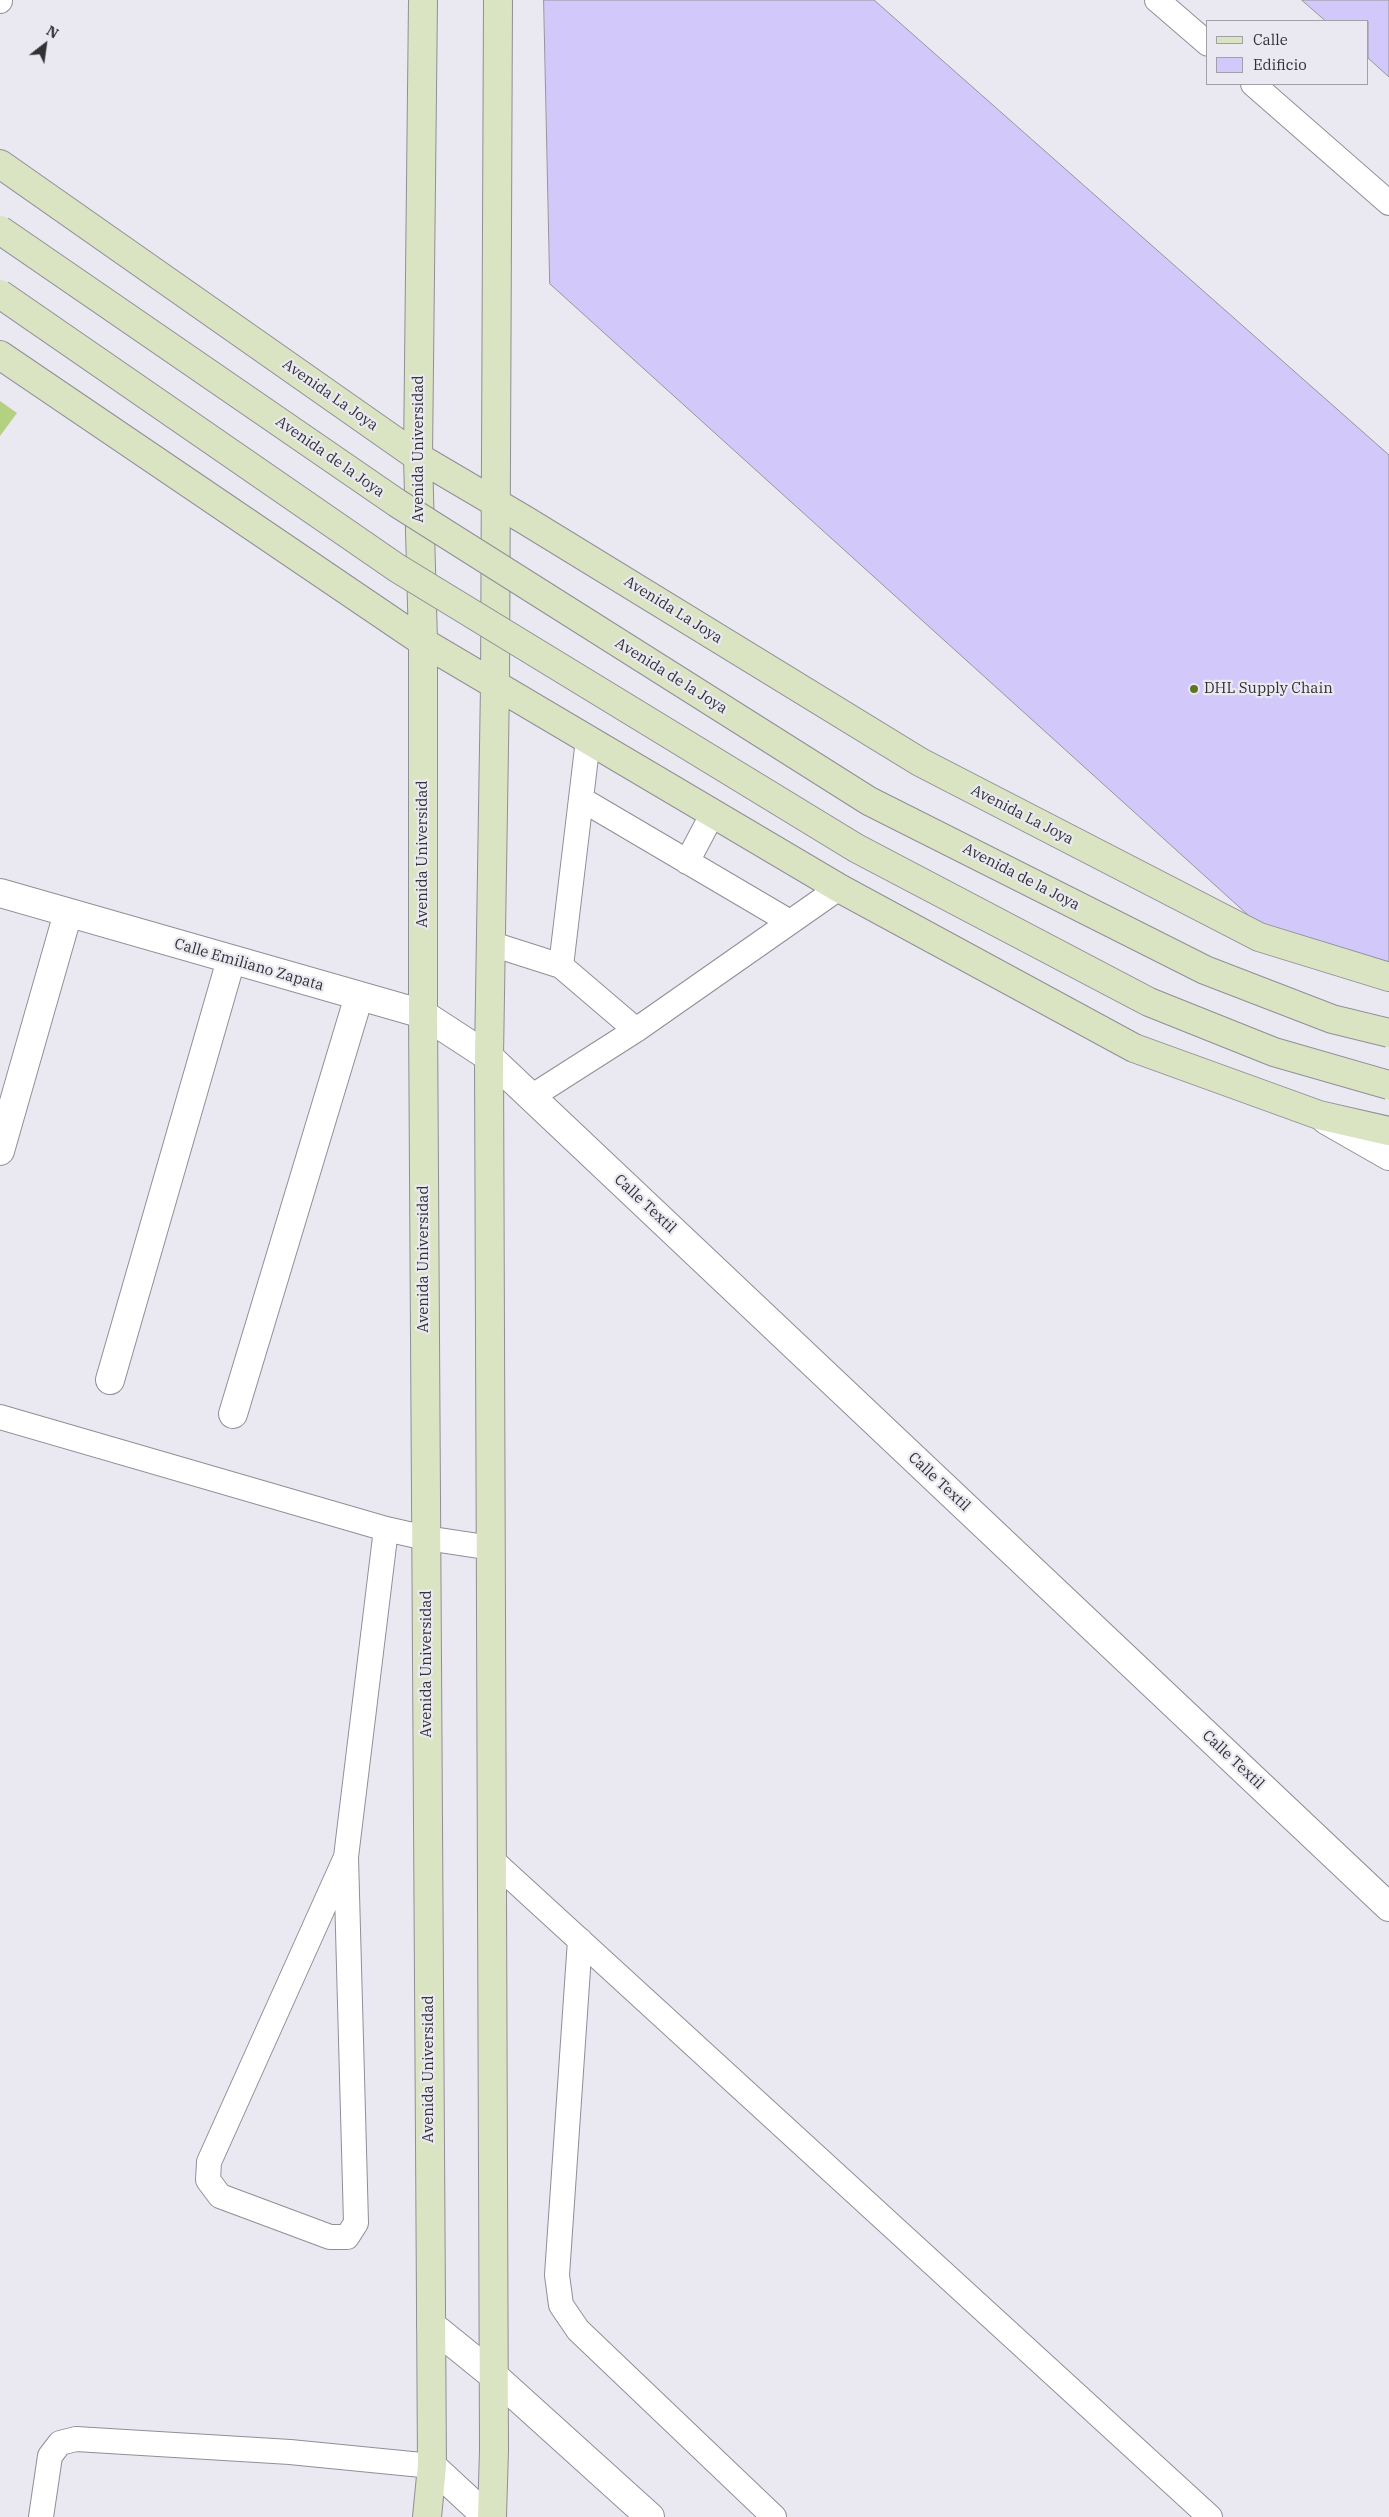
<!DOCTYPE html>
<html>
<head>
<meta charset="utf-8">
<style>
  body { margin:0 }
  #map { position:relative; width:1389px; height:2517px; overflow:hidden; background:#eae9f2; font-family:"IBM Plex Serif",serif }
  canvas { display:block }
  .legend { position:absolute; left:1206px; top:20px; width:162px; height:65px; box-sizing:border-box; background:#eae9f2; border:1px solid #a0a0a6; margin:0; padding:6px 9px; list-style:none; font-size:15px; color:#323235 }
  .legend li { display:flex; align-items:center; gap:10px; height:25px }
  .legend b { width:25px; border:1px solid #a0a0a6 }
  .north { position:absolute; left:20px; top:20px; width:50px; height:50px; -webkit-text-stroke:4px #eae9f2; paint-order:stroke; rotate:30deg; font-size:14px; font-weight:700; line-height:20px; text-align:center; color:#323235 }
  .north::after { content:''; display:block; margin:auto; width:18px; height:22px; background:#323235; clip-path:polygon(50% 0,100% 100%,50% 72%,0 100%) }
</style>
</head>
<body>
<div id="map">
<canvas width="1389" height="2517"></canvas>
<ul class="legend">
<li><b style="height:6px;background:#dae3c2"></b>Calle</li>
<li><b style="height:14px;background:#d2c8fa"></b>Edificio</li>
</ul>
<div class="north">N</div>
</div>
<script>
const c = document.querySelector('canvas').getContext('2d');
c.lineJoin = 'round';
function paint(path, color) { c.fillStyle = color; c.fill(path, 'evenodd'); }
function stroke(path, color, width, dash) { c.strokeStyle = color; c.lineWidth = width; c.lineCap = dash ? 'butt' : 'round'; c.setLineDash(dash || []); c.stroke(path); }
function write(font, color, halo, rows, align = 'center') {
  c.font = font + ' "IBM Plex Serif",serif'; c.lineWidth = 4.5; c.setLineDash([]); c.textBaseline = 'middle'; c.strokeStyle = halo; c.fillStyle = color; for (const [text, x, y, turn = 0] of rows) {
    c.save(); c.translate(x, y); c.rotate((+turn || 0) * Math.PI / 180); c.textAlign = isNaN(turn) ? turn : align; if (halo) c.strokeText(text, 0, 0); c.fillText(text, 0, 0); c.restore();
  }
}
paint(new Path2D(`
  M0,401L17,413L0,436Z`), '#b4d081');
const building = new Path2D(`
  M544,0H874L1389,455V971L1258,924L550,284Z
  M1302,0H1389V77L1368,58V21H1326Z`);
paint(building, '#d2c8fa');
stroke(building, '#95949c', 1);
const lane = new Path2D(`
  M1157,0L1208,44
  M0,1V0
  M1253,84L1389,203
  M581,799L790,922
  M687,862L713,813
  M492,944L561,966L588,740
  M561,966L636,1030
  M531,1097L636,1030L839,888
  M0,1417L386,1529L426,1538L492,1548
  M346,1857L209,2162L208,2180L220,2196L330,2237H347L356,2223L346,1857L386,1529
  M491,1859L1210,2517
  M580,1940L557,2275L561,2305L578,2330L774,2517
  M41,2517L50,2456L60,2443L76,2439L290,2452L432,2466`);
const street = new Path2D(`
  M0,893L423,1014L489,1057L1389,1907
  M1326,1120L1389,1156
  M0,1151L68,913
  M110,1380L231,960
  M233,1414L359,996
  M431,2325L494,2376L650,2517
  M432,2466L487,2517`);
const secondary = new Path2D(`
  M423,0L418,457L423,642V1014L432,2466L427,2517
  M0,164L418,457L525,520L920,762L1259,937L1389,977
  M0,355L423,642L839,888L1134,1048L1319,1115L1389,1131
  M492,2517L494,2450L489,1057L495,685L498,0`);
stroke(lane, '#908f98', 26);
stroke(street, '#908f98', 30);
stroke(secondary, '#908f98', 30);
stroke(lane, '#fff', 24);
stroke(street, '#fff', 28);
stroke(secondary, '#dae3c2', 28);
const secondaryBridge = new Path2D(`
  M0,230L397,503L869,801L1205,970L1332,1019L1389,1033
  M0,294L397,568L856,848L1149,1002L1274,1052L1389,1085`);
stroke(secondaryBridge, '#908f98', 30, []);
stroke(secondaryBridge, '#dae3c2', 28);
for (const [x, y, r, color] of [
  [1194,689,5,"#5c7426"]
]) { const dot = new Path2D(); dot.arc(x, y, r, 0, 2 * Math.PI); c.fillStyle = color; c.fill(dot); stroke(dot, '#eae9f2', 2); }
write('15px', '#323235', '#eae9f2', [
  ["Avenida La Joya",330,395,35],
  ["Avenida Universidad",419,449,-90],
  ["Avenida de la Joya",330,457,35],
  ["Avenida La Joya",673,610,32],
  ["Avenida de la Joya",671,676,32],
  ["Avenida La Joya",1022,815,27],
  ["Avenida Universidad",423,854,-90],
  ["Avenida de la Joya",1021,877,27],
  ["Calle Emiliano Zapata",249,965,16],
  ["Calle Textil",645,1204,43],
  ["Avenida Universidad",424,1259,-90],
  ["Calle Textil",939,1482,43],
  ["Avenida Universidad",427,1664,-90],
  ["Calle Textil",1233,1760,43],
  ["Avenida Universidad",429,2069,-90]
]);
write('15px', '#323235', '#eae9f2', [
  ["DHL Supply Chain",1204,689]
], 'left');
</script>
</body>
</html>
